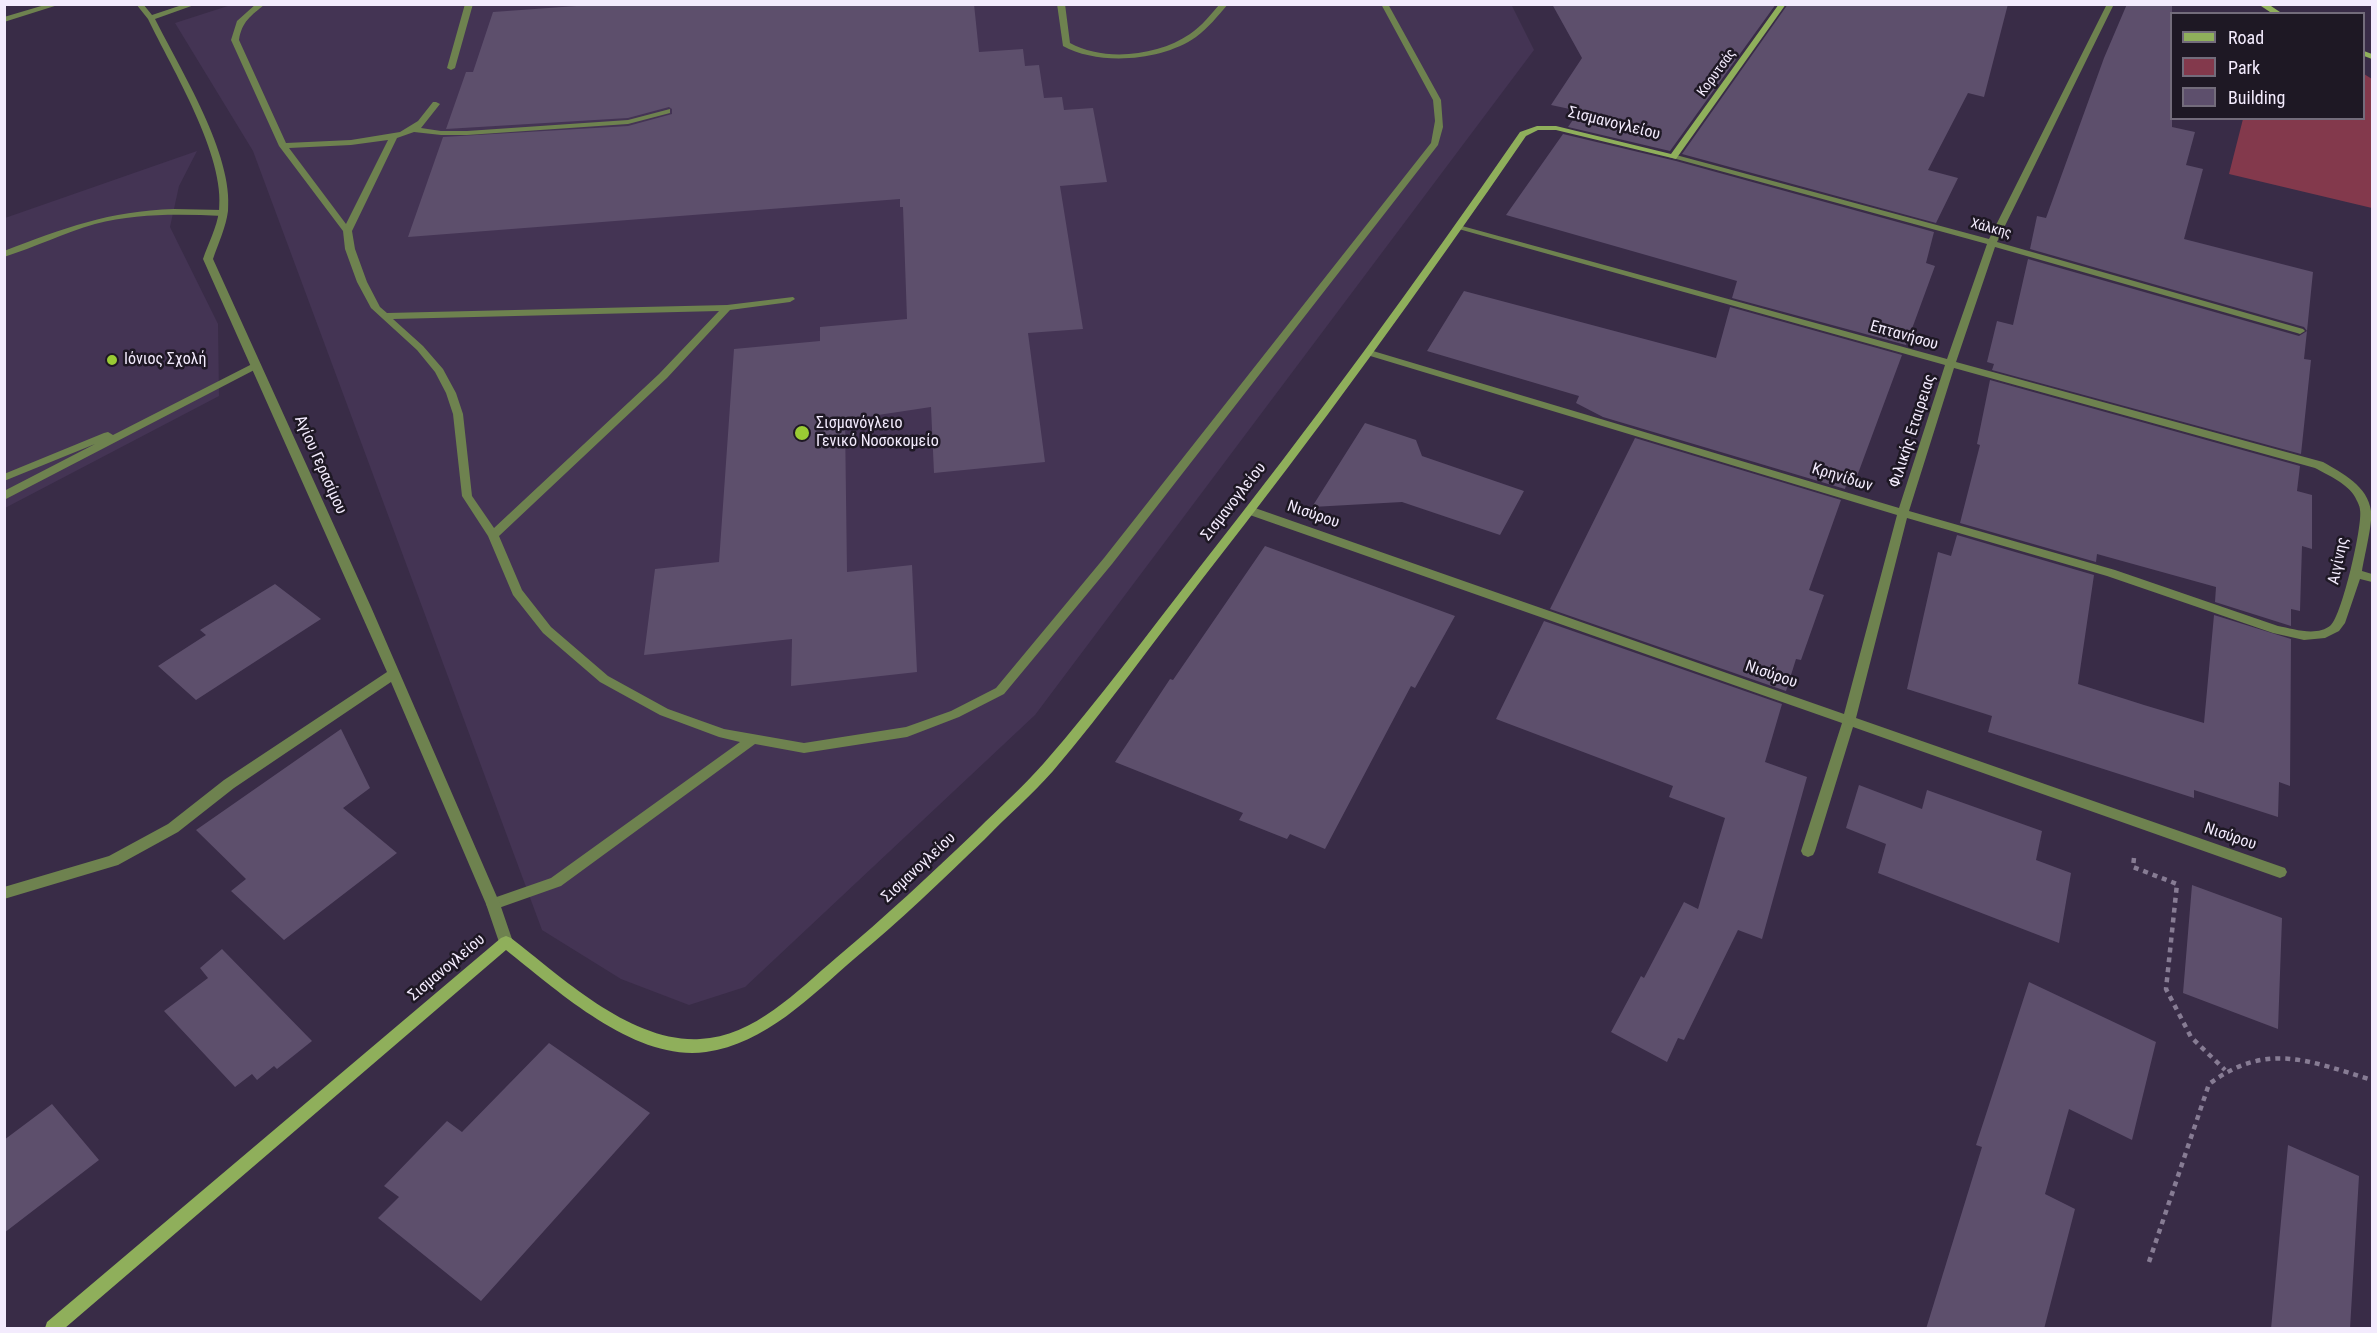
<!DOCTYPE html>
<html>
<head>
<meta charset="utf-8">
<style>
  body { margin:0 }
  #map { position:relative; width:2377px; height:1333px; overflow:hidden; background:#392c47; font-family:"Roboto Condensed",sans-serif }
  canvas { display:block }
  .frame { position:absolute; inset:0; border:6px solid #f3ebfd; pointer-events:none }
  .legend { position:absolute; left:2170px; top:12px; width:195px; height:108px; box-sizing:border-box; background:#1e1824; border:2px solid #736c7b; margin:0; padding:8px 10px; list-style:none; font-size:18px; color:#f3ebfd }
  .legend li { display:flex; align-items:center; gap:12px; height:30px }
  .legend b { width:30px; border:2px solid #736c7b }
</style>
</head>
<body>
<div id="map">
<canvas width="2377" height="1333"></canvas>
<div class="frame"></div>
<ul class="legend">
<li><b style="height:8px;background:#8faf5b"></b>Road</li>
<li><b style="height:16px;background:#83394c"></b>Park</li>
<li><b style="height:16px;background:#5d4f6c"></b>Building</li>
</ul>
</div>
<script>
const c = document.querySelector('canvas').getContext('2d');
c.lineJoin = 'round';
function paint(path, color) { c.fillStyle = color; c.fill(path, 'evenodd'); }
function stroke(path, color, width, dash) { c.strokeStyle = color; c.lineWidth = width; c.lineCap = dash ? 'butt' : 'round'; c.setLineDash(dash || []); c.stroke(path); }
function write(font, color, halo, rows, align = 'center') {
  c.font = font + ' "Roboto Condensed",sans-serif'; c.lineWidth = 5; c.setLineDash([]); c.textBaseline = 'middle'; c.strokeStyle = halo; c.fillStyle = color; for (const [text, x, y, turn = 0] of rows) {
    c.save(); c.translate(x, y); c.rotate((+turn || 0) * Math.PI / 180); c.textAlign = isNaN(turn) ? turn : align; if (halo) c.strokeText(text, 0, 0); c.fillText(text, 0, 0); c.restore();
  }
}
paint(new Path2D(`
  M234,4H1511L1534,50L1035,715L745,987L689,1005L621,979L542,930L253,151L175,23Z
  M197,151L179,186L170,227L218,324L219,396L5,508V218Z`), '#443454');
paint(new Path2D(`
  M2364,74L2372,79V208L2229,174L2243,119L2364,118Z`), '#83394c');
paint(new Path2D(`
  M604,4H974L979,52L1023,49L1025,66L1039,65L1044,98L1062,97L1064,110L1093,108L1107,182L1060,186L1083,329L1028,333L1045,462L934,473L931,407L845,420L847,572L912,565L917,672L791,686L792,639L644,655L655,569L719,562L734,349L820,341V327L907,319L903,207H900V199L408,237L443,137L628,126L672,114V109L669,107L628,118L446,129L466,72H473L493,12Z
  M1552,4H1776L1670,151L1568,127L1579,111L1551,105L1582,58Z
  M1788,4H2008L1984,97L1968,93L1928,170L1958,178L1936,223L1682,154Z
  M2127,4H2172V127L2195,132L2186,165L2203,169L2184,239L2313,272L2307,331L2304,327L2030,249L2037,216L2046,218L2104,58Z
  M1563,134L1676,161L1934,232L1926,263L1935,266L1906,345L1732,298L1737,281L1506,215Z
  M2028,259L2299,336L2307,331L2304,359L2311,360L2301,454L1992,370L1994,364L1987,362L1997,321L2013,325Z
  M1464,291L1716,358L1730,307L1902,355L1853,487L1846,485L1845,489L1603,417L1576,403L1579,396L1427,351Z
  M1990,380L2300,466L2297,491L2312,495V549L2302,546L2300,611L2291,609V626L2215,602L2216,587L2097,554L2096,562L1960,523L1980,445L1977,444Z
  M1365,423L1416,440L1422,456L1524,491L1500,535L1402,502L1312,507Z
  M1635,438L1841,500L1809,590L1824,595L1801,660L1796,659L1786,691L1550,609Z
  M1957,535L2094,575L2078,684L2144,705L2204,723L2214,615L2291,639L2290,786L2279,782L2278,817L2194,790V798L1988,732L1992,716L1907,689L1938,552L1951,556Z
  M1265,546L1455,616L1415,688L1411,686L1325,849L1290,834L1287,839L1239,820L1243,813L1115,762L1170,679L1173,680Z
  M275,584L321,619L196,700L158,666L206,635L200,630Z
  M1544,621L1782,704L1765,762L1807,777L1762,939L1738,930L1684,1040L1678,1038L1667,1062L1611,1032L1641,976L1644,978L1684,902L1698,909L1725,818L1669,797L1673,786L1496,719Z
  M341,729L370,788L343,808L397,853L284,940L231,891L246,879L196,830Z
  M1859,785L1922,809L1927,790L2042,831L2036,860L2071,873L2059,943L1878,873L1886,844L1846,828Z
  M2192,885L2282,918L2278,1029L2183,993Z
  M222,949L312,1041L277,1069L274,1066L257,1080L252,1074L235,1087L164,1011L208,978L200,968Z
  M2029,982L2156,1042L2132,1140L2069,1109L2045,1194L2075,1209L2044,1329H1926L1982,1147L1976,1145Z
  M549,1043L650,1113L481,1301L378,1218L399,1197L384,1186L447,1121L462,1132Z
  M52,1104L99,1160L4,1233V1140Z
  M2288,1145L2359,1176L2350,1329H2271Z`), '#5d4f6c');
stroke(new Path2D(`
  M2134,858L2133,867L2177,884L2166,989L2191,1037L2225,1070
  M2149,1262L2209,1084C2267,1041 2309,1061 2372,1080`), '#877c94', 4.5, [5, 5]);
paint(new Path2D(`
  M256,4H265C251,16 242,21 239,40L286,143L351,140L400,132L418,121L433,102H436L440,104L421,128L441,131H467L628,120L670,109V113L628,124L467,135H441L414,132L397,138L352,231L355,249L367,282L380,307L387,313L727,305L793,297L795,299L790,302L730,310L667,378L499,536L522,590L551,627L608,676L668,709L724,729L804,743L906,727L951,711L996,688L1104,558L1431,143L1435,121L1433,100L1381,4H1388L1441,100L1443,127L1438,145L1112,564L1004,694L959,717L907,737L804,753L755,744L561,886L493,910L488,908L486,904L488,900L551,878L740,742L719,737L660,715L600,682L543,633L513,595L488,536L462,496L453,414L446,393L435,372L417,350L371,308L357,282L345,249L343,231L279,146L231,40L237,21ZM388,140L346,224L289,148L351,145ZM719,311L659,374L494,528L472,496L463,414L456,393L443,369L423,346L393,319Z
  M465,4H473L455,68L451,70L447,68Z
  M1057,4H1065L1070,43C1104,62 1158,56 1190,34C1202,26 1211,14 1220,4H1228C1218,16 1208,28 1196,37C1162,61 1099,66 1063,46Z
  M174,209L223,210L227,213L223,216C180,214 137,213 95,224C64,233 35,247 4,257V251C64,228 109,211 174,209Z
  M256,362L261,365L260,367L4,500V491L95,444L4,481V474L104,433L108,432L113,435Z`), '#6e824f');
paint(new Path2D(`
  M48,4H61L4,22V17Z
  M136,4H143L152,15L185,4H197L155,19C180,69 234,155 228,211C226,227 218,244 213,259L371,607L500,904L513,942L511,946L506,948L501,946L499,942L486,904L391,682L234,788L178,832L118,865L4,899V887L109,856L168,824L224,780L387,672L203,259C208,244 217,227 219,211C226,156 172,69 148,19Z
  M2107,4H2114L1997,242L2303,329L2305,331L2300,334L2297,333L1995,247L1956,362L2323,462C2342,473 2368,486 2371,511C2373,522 2364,558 2362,571L2372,574V582L2360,579L2345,623L2339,631L2325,638L2304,640L2273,633L2107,576L1907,518L1856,718L2285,868L2287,872L2285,876L2280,878L1853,727L1815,851L1813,855L1808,857L1803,855L1801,851L1842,723L1247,514L1246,511L1247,508H1255L1844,714L1897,515L1367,355L1365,353L1367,351H1373L1899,508L1945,365L1455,228L1459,225L1462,226L1947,359L1987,244L1669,157L1676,155L1989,239ZM1954,368L2315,468C2328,475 2348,484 2355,497C2357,501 2360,506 2360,510C2363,525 2342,615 2331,625C2317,637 2294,629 2278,626L2115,570L1909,511Z`), '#6e824f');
paint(new Path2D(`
  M1779,4H1786L1676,159L1556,130H1538L1526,136C1423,286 1316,434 1203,578C1153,642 1106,709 1053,771C1032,795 1007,816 985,839C942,880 900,921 854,959C811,996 765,1044 706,1052C635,1062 558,991 506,950L65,1328H45L47,1322L501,938L506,936L511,938C563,978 631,1043 700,1039C754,1037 798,990 836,958C885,917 931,874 977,830C999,808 1023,787 1044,763C1099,700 1148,633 1199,568C1311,426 1417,281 1520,132L1537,126H1556L1671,154Z
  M2258,4H2268L2283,14H2273Z
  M2364,51L2372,54V59L2364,56Z`), '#8faf5b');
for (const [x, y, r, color] of [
  [112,360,6,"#9acb34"],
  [802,433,8,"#9acb34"]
]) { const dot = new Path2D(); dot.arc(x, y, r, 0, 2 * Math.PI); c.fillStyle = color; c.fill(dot); stroke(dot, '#1e1824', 2); }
write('14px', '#f3ebfd', '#1e1824', [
  ["Κορυτσάς",1717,73,-54],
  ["Χάλκης",1991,229,15]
]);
write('16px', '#f3ebfd', '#1e1824', [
  ["Σισμανογλείου",1614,124,14],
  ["Επτανήσου",1904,336,16],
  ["Φιλικής Εταιρειας",1913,431,-72],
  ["Αγίου Γερασίμου",320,465,66],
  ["Κρηνίδων",1842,478,17],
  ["Σισμανογλείου",1234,502,-52],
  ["Νισύρου",1313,515,19],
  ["Αιγίνης",2339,561,-78],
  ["Νισύρου",1771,675,19],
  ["Νισύρου",2230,837,19],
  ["Σισμανογλείου",919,868,-43],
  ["Σισμανογλείου",447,968,-40]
]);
write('16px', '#f3ebfd', '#1e1824', [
  ["Ιόνιος Σχολή",124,360],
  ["Σισμανόγλειο",816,424],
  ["Γενικό Νοσοκομείο",816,442]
], 'left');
</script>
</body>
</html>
